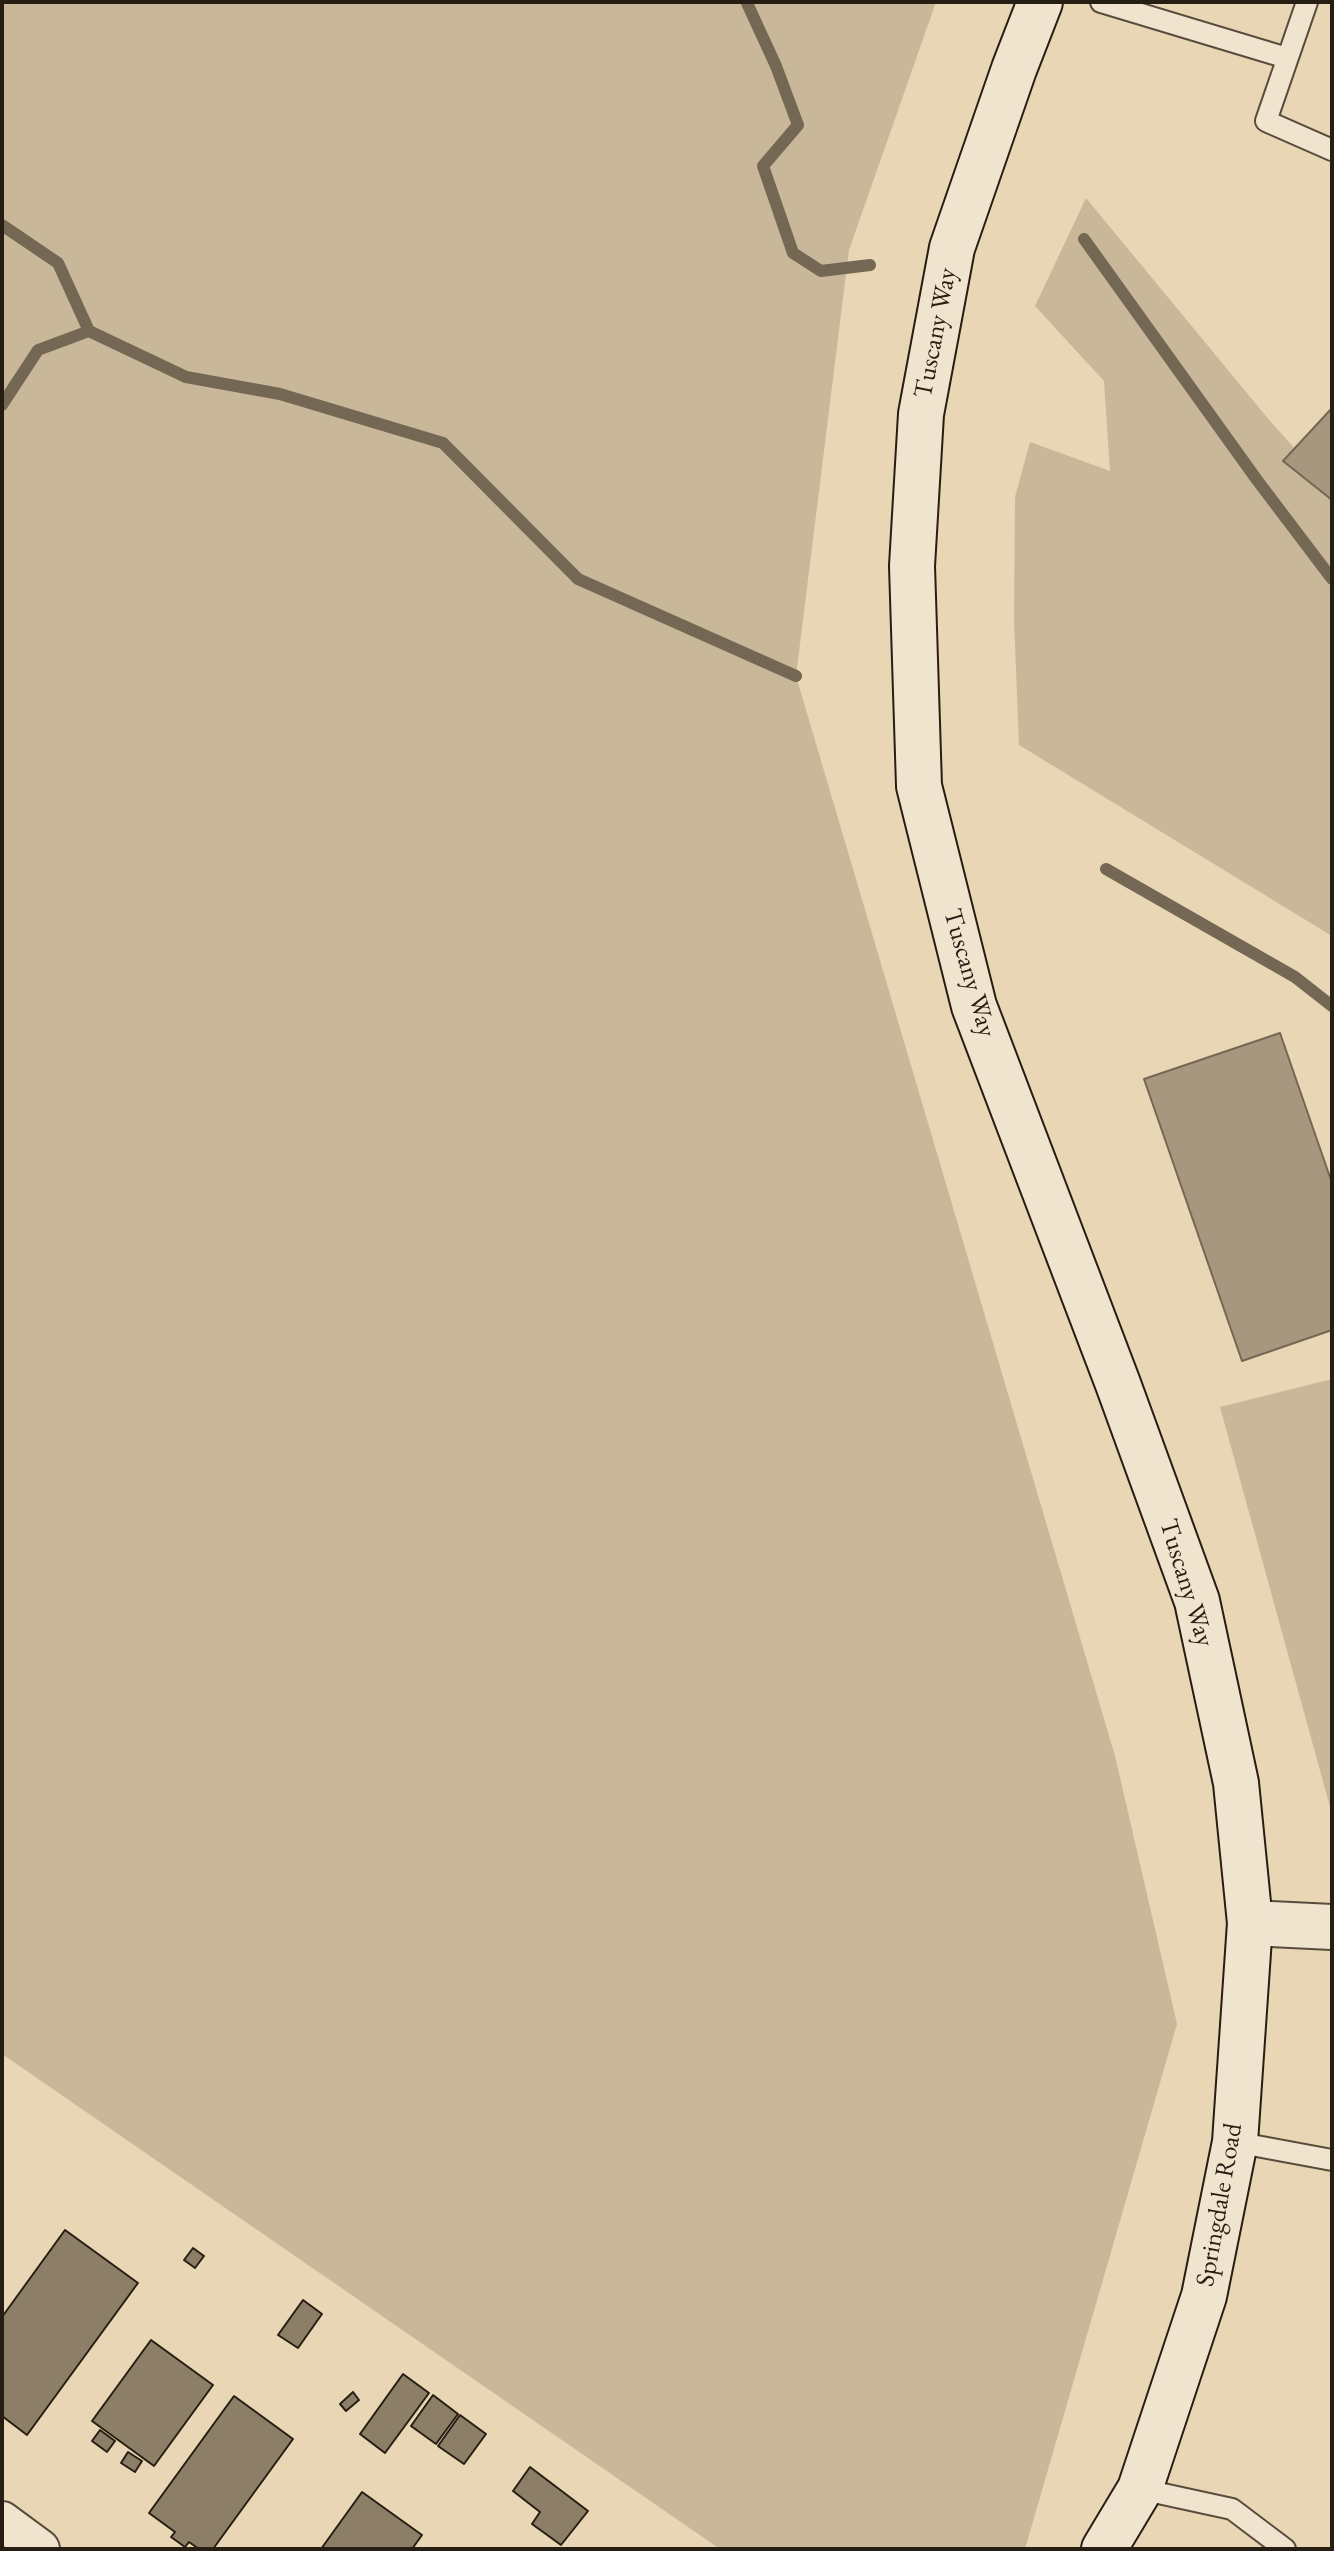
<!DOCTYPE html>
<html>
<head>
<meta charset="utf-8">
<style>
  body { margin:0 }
  #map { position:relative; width:1334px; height:2551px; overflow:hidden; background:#e9d6b5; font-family:"EB Garamond",serif }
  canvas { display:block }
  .frame { position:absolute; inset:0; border:4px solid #271e13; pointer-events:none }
</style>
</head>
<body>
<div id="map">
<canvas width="1334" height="2551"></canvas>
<div class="frame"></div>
</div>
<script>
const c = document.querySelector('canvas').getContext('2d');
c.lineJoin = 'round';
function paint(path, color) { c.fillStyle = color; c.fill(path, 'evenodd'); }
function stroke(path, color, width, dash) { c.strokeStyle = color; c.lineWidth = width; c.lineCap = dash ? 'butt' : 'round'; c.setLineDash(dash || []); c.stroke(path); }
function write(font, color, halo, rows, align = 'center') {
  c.font = font + ' "EB Garamond",serif'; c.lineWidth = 6; c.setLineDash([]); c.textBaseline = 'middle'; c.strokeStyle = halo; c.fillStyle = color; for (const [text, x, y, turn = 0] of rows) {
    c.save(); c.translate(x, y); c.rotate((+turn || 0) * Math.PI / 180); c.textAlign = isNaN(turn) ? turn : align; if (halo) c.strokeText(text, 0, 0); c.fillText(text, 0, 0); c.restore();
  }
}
paint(new Path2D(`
  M2,2H936L849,250L796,676L1115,1756L1177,2024L1025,2549H720L2,2054Z
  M1086,198L1270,421L1332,490V936L1019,745L1014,620L1015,497L1030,442L1110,471L1104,381L1035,306Z
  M1332,1379V1814L1220,1407Z`), '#c8b799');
const water = new Path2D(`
  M1332,408V500L1283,461Z
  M1280,1033L1332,1183V1330L1242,1361L1144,1079Z`);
paint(water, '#a7977e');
stroke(water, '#746753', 2);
stroke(new Path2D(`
  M747,3L776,66L798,125L763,166L793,253L821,271L870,265
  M2,225L58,263L89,331
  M1084,239L1257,480L1332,579
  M2,405L38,350L89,331L186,377L280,394L443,443L578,579L796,676
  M1106,869L1295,977L1332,1006`), '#746753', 12);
const building = new Path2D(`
  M65,2230L138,2283L27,2435L2,2416V2317Z
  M193,2248L204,2256L195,2268L184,2260Z
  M303,2300L322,2314L298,2348L278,2335Z
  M151,2340L213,2385L154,2466L92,2421Z
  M403,2374L429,2393L385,2453L360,2434Z
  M353,2392L359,2400L346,2411L340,2404Z
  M433,2395L458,2414L436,2444L411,2426Z
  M234,2396L293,2439L213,2549H199L189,2542L185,2547L171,2537L175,2532L149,2513Z
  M460,2415L486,2434L464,2464L438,2446Z
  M100,2430L115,2441L107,2452L92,2441Z
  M128,2452L142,2461L135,2472L121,2463Z
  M530,2467L588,2511L561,2545L532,2524L540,2512L513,2491Z
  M362,2492L422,2535L412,2549H321Z`);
paint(building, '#8c7e67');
stroke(building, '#271e13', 2);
const service = new Path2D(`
  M1101,2L1287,58
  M1307,2L1266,121L1332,150
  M1235,2142L1332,2160
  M1140,2489L1232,2509L1285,2549`);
const minor = new Path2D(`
  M2,2521L40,2549`);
const tertiary = new Path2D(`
  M1250,1923L1332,1927`);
const secondary = new Path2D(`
  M1040,2L1014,69L952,248L921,414L912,566L919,786L974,1006L1118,1384L1197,1601L1236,1783L1250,1923L1235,2142L1204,2296L1140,2489L1104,2549`);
stroke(service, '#584c3c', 24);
stroke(minor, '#584c3c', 42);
stroke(tertiary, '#584c3c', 48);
stroke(secondary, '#271e13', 48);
stroke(service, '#f1e4cf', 20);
stroke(minor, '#f1e4cf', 38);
stroke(tertiary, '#f1e4cf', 44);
stroke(secondary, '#f1e4cf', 44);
write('26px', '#271e13', '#f1e4cf', [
  ["Tuscany Way",936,333,-79],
  ["Tuscany Way",969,973,74],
  ["Tuscany Way",1186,1583,73],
  ["Springdale Road",1220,2205,-80]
]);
</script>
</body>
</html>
